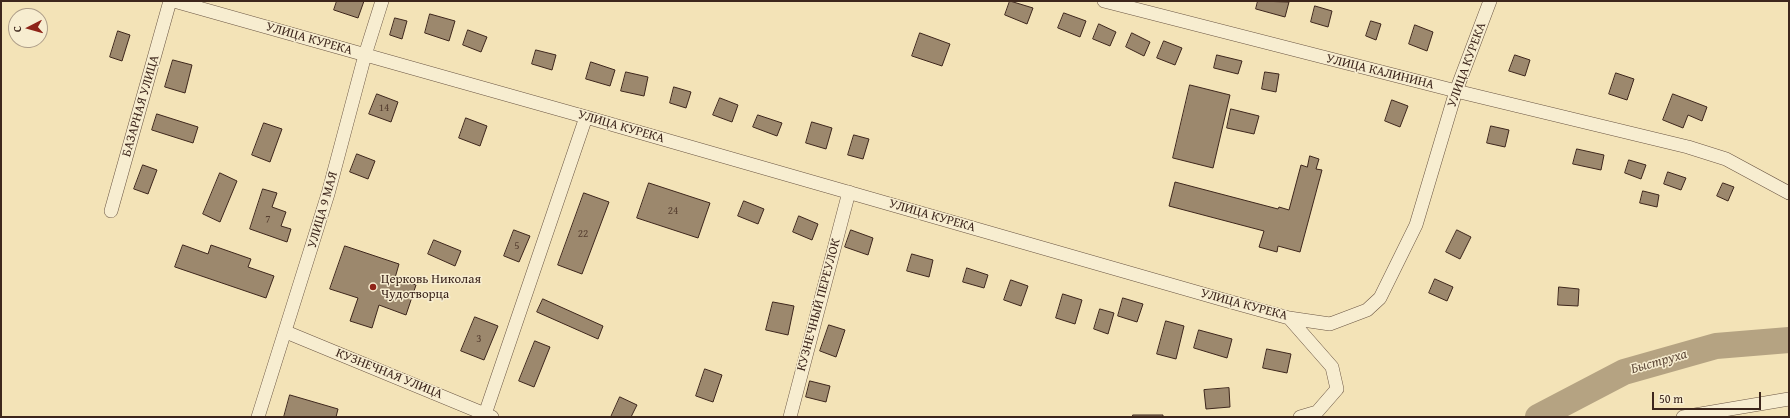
<!DOCTYPE html>
<html>
<head>
<meta charset="utf-8">
<style>
  body { margin:0 }
  #map { position:relative; width:1790px; height:418px; overflow:hidden; background:#f3e3b7; font-family:"Gentium Book Plus",serif }
  canvas { display:block }
  .frame { position:absolute; inset:0; border:2px solid #3d261c; pointer-events:none }
  .north { position:absolute; left:8px; top:8px; width:40px; height:40px; box-sizing:border-box; background:#f7edd0; border:1px solid #ad9d88; border-radius:50%; rotate:264deg; font-size:11px; font-weight:700; line-height:16px; text-align:center; color:#3d261c }
  .north::after { content:''; display:block; margin:auto; width:14px; height:18px; background:#8f2418; clip-path:polygon(50% 0,100% 100%,50% 72%,0 100%) }
  .scale { position:absolute; left:1652px; top:392px; width:109px; height:18px; box-sizing:border-box; border:2px solid #3d261c; border-top:0; padding-left:5px; font-size:12px; line-height:14px; white-space:nowrap; color:#3d261c; -webkit-text-stroke:3px #f7edd0; paint-order:stroke }
</style>
</head>
<body>
<div id="map">
<canvas width="1790" height="418"></canvas>
<div class="frame"></div>
<div class="north">С</div>
<div class="scale">50 m</div>
</div>
<script>
const c = document.querySelector('canvas').getContext('2d');
c.lineJoin = 'round';
function stroke(path, color, width, dash) { c.strokeStyle = color; c.lineWidth = width; c.lineCap = dash ? 'butt' : 'round'; c.setLineDash(dash || []); c.stroke(path); }
function paint(path, color) { c.fillStyle = color; c.fill(path, 'evenodd'); }
function write(font, color, halo, rows, align = 'center') {
  c.font = font + ' "Gentium Book Plus",serif'; c.lineWidth = 3; c.setLineDash([]); c.textBaseline = 'middle'; c.strokeStyle = halo; c.fillStyle = color; for (const [text, x, y, turn = 0] of rows) {
    c.save(); c.translate(x, y); c.rotate((+turn || 0) * Math.PI / 180); c.textAlign = isNaN(turn) ? turn : align; if (halo) c.strokeText(text, 0, 0); c.fillText(text, 0, 0); c.restore();
  }
}
stroke(new Path2D(`
  M1538,417L1624,372L1716,346L1789,340`), '#b5a382', 26);
const building = new Path2D(`
  M337,1H364L358,18L334,10Z
  M1010,1L1033,8L1027,24L1005,15Z
  M1258,1L1289,2L1285,17L1256,9Z
  M1315,6L1332,11L1328,27L1311,22Z
  M1064,13L1086,21L1080,37L1058,28Z
  M430,14L455,21L449,41L425,33Z
  M395,18L407,21L402,39L390,35Z
  M1371,21L1381,24L1376,40L1366,36Z
  M1099,24L1116,32L1110,46L1093,39Z
  M1415,25L1433,32L1427,51L1409,44Z
  M468,30L487,37L481,52L463,45Z
  M118,31L130,35L122,61L110,57Z
  M920,33L950,44L942,66L912,56Z
  M1132,33L1150,42L1144,56L1126,47Z
  M1164,41L1182,48L1175,65L1157,58Z
  M536,50L556,55L552,70L532,64Z
  M1217,55L1242,61L1238,74L1214,68Z
  M1515,55L1530,60L1525,76L1509,71Z
  M173,60L192,65L185,93L165,87Z
  M591,62L615,70L610,86L586,79Z
  M626,72L648,77L644,96L621,91Z
  M1265,72L1279,74L1276,92L1262,89Z
  M1616,73L1634,79L1627,100L1609,94Z
  M1190,85L1230,95L1213,168L1173,158Z
  M674,87L691,92L686,108L670,103Z
  M377,94L398,102L391,122L369,114Z
  M1673,94L1707,107L1702,121L1688,115L1683,128L1663,120Z
  M720,98L738,105L732,122L713,115Z
  M1392,100L1408,106L1400,127L1385,121Z
  M1231,109L1259,116L1254,134L1227,128Z
  M157,114L198,127L193,143L152,130Z
  M758,115L782,123L777,136L753,127Z
  M466,118L487,126L480,146L459,138Z
  M812,122L832,128L826,149L806,143Z
  M264,123L282,129L270,162L252,155Z
  M1491,126L1509,130L1505,147L1487,143Z
  M854,135L869,139L863,159L848,155Z
  M1577,149L1604,155L1601,170L1573,164Z
  M357,154L375,161L368,179L350,172Z
  M1310,156L1319,159L1316,169L1322,170L1300,252L1278,246L1277,252L1259,247L1264,231L1169,206L1175,182L1278,209L1279,207L1289,210L1301,165L1307,167Z
  M1629,160L1646,165L1641,179L1625,173Z
  M143,165L157,170L148,194L134,189Z
  M1668,172L1686,178L1681,190L1664,184Z
  M220,173L237,181L220,222L203,214Z
  M649,183L710,203L698,238L637,218Z
  M1723,183L1734,187L1728,201L1717,196Z
  M263,189L277,193L272,207L286,212L281,226L291,229L287,242L250,229Z
  M1643,191L1659,195L1657,207L1640,203Z
  M584,193L609,202L582,274L558,265Z
  M744,201L764,209L758,224L738,216Z
  M799,216L818,224L812,240L793,232Z
  M514,230L530,236L519,262L504,256Z
  M851,230L873,238L868,255L845,247Z
  M1457,230L1471,237L1460,259L1446,252Z
  M434,240L461,251L455,266L428,254Z
  M183,245L208,254L211,245L251,259L248,267L274,276L266,298L175,267Z
  M345,246L399,264L395,278L416,285L406,315L379,305L372,328L350,321L358,298L330,289Z
  M912,254L933,260L929,277L907,271Z
  M967,268L988,275L984,288L963,282Z
  M1435,279L1453,287L1447,301L1429,293Z
  M1011,280L1028,286L1021,306L1004,300Z
  M1559,287L1579,289L1578,306L1558,305Z
  M1063,294L1082,300L1075,324L1056,318Z
  M1123,298L1143,304L1137,322L1118,316Z
  M543,299L603,326L598,339L537,312Z
  M773,302L794,306L788,335L766,330Z
  M1100,309L1114,313L1108,334L1094,329Z
  M475,317L498,326L484,360L461,351Z
  M1166,321L1184,326L1176,359L1157,354Z
  M829,325L845,330L836,357L820,351Z
  M1199,330L1232,339L1227,358L1194,348Z
  M535,341L550,347L534,387L519,381Z
  M1267,349L1291,354L1287,373L1263,368Z
  M705,369L722,375L713,402L696,396Z
  M810,381L830,386L826,402L806,397Z
  M1229,388L1230,407L1206,409L1204,390Z
  M290,395L338,409L336,417H284Z
  M620,397L637,405L631,417H611Z
  M1133,415H1163V417H1133Z`);
paint(building, '#9c886d');
stroke(building, '#3d261c', 1);
const minor = new Path2D(`
  M174,1L586,117L1224,300L1289,318L1330,324L1367,310L1380,298L1416,225L1456,91L1490,1
  M1104,1L1456,91L1688,147L1726,159L1789,193
  M111,211L170,1
  M1289,318L1332,367L1337,389L1317,412L1300,417
  M286,332L492,417
  M258,417L328,194L365,55L382,1
  M484,417L586,117
  M790,417L849,192
  M1683,417L1789,399`);
stroke(minor, '#6a5543', 14);
stroke(minor, '#f7edd0', 13);
for (const [x, y, r, color] of [
  [373,287,4,"#8f2418"]
]) { const dot = new Path2D(); dot.arc(x, y, r, 0, 2 * Math.PI); c.fillStyle = color; c.fill(dot); stroke(dot, '#f7edd0', 1.5); }
write('11px', '#553e30', null, [
  ["14",384,108],
  ["24",673,211],
  ["7",268,219],
  ["22",583,234],
  ["5",517,246],
  ["3",479,339]
]);
write('13px', '#3d261c', '#f7edd0', [
  ["УЛИЦА КУРЕКА",309,39,16],
  ["УЛИЦА КУРЕКА",1467,65,-70],
  ["УЛИЦА КАЛИНИНА",1380,72,14],
  ["БАЗАРНАЯ УЛИЦА",141,106,-74],
  ["УЛИЦА КУРЕКА",621,127,16],
  ["УЛИЦА 9 МАЯ",323,210,-74],
  ["УЛИЦА КУРЕКА",932,216,16],
  ["КУЗНЕЧНЫЙ ПЕРЕУЛОК",819,305,-75],
  ["УЛИЦА КУРЕКА",1244,305,15],
  ["КУЗНЕЧНАЯ УЛИЦА",389,374,22]
]);
write('13px', '#3d261c', '#f7edd0', [
  ["Церковь Николая",381,280],
  ["Чудотворца",381,295]
], 'left');
write('italic 14px', '#614c3b', '#f7edd0', [
  ["Быструха",1659,362,-16]
]);
</script>
</body>
</html>
